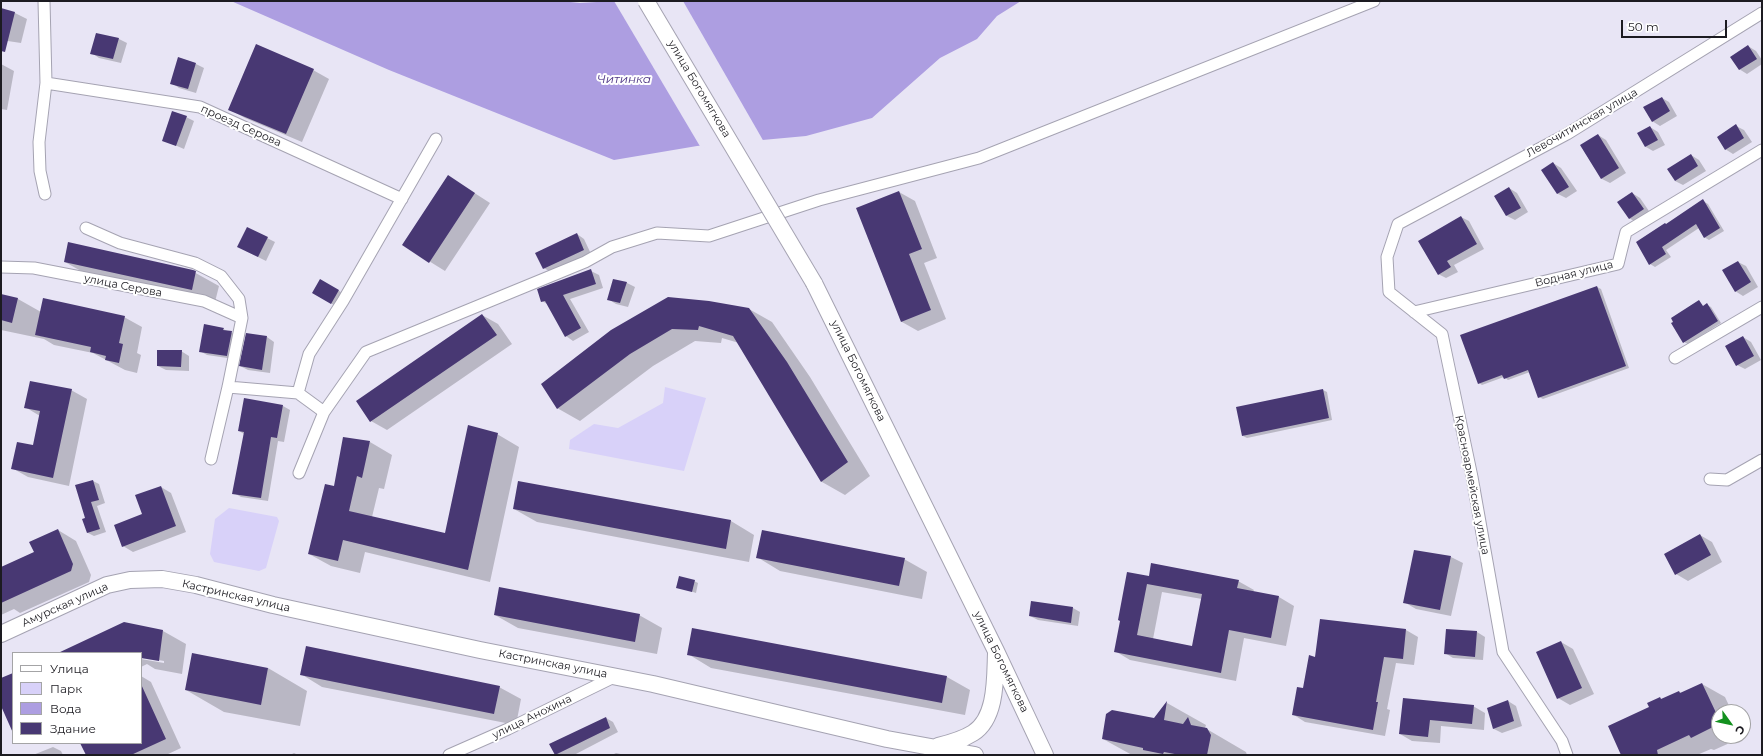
<!DOCTYPE html>
<html>
<head>
<meta charset="utf-8">
<style>
  body { margin:0 }
  #map { position:relative; width:1763px; height:756px; overflow:hidden; background:#e8e5f5; font-family:Montserrat,sans-serif }
  canvas { display:block }
  .frame { position:absolute; inset:0; border:2px solid #1c1b21; pointer-events:none }
  .legend { position:absolute; left:12px; top:652px; width:130px; height:92px; box-sizing:border-box; background:#fff; border:1px solid #a4a4a6; margin:0; padding:5px 7px; list-style:none; font-size:12px; color:#1c1b21 }
  .legend li { display:flex; align-items:center; gap:8px; height:20px }
  .legend b { width:20px; border:1px solid #a4a4a6 }
  .north { position:absolute; left:1711px; top:704px; width:40px; height:40px; box-sizing:border-box; background:#fff; border:1px solid #a4a4a6; border-radius:50%; rotate:123deg; font-size:11px; font-weight:700; line-height:16px; text-align:center; color:#1c1b21 }
  .north::after { content:''; display:block; margin:auto; width:14px; height:18px; background:#13911f; clip-path:polygon(50% 0,100% 100%,50% 72%,0 100%) }
  .scale { position:absolute; left:1621px; top:20px; width:106px; height:18px; box-sizing:border-box; border:2px solid #1c1b21; border-top:0; padding-left:5px; font-size:12px; line-height:14px; white-space:nowrap; color:#1c1b21; -webkit-text-stroke:3px #fff; paint-order:stroke }
</style>
</head>
<body>
<div id="map">
<canvas width="1763" height="756"></canvas>
<div class="frame"></div>
<ul class="legend">
<li><b style="height:5px;background:#fff"></b>Улица</li>
<li><b style="height:11px;background:#d8d1f9"></b>Парк</li>
<li><b style="height:11px;background:#ad9ee1"></b>Вода</li>
<li><b style="height:11px;background:#483873"></b>Здание</li>
</ul>
<div class="north">С</div>
<div class="scale">50 m</div>
</div>
<script>
const c = document.querySelector('canvas').getContext('2d');
c.lineJoin = 'round';
function paint(path, color) { c.fillStyle = color; c.fill(path, 'evenodd'); }
function stroke(path, color, width, dash) { c.strokeStyle = color; c.lineWidth = width; c.lineCap = dash ? 'butt' : 'round'; c.setLineDash(dash || []); c.stroke(path); }
function write(font, color, halo, rows, align = 'center') {
  c.font = font + ' Montserrat,sans-serif'; c.lineWidth = 4; c.setLineDash([]); c.textBaseline = 'middle'; c.strokeStyle = halo; c.fillStyle = color; for (const [text, x, y, turn = 0] of rows) {
    c.save(); c.translate(x, y); c.rotate((+turn || 0) * Math.PI / 180); c.textAlign = isNaN(turn) ? turn : align; if (halo) c.strokeText(text, 0, 0); c.fillText(text, 0, 0); c.restore();
  }
}
paint(new Path2D(`
  M665,387L706,398L684,471L569,449L570,440L594,424L618,428L663,403Z
  M229,508L277,517L279,521L266,568L259,571L214,562L210,554L215,519Z`), '#d8d1f9');
paint(new Path2D(`
  M231,1H561L580,3L613,1H1021L997,16L977,39L940,58L872,118L806,136L697,146L614,160L389,70Z`), '#ad9ee1');
paint(new Path2D(`
  M614,1H683L764,142L701,148Z`), '#e8e5f5');
paint(new Path2D(`
  M1,9L15,13L27,19L21,43L1,40Z
  M96,34L119,39L127,43L121,63L99,58L92,53Z
  M1748,46L1756,51L1762,60V64L1747,74L1739,69Z
  M1,64L14,71L7,110L1,109Z
  M196,64L204,68L196,93L179,88L172,83Z
  M313,70L329,79L302,142L245,118L229,109Z
  M1662,98L1669,102L1677,116L1660,126L1652,121Z
  M186,117L194,121L184,149L163,140Z
  M1736,126L1744,130L1752,142L1733,154L1725,149Z
  M1650,127L1658,132L1665,145L1653,151L1646,147Z
  M1598,135L1606,140L1626,173L1610,183L1602,179L1581,146Z
  M1691,155L1699,160L1706,171L1683,185L1675,181Z
  M1553,163L1561,168L1577,191L1566,198L1558,194L1543,170Z
  M448,176L490,203L445,271L403,245Z
  M1509,188L1517,193L1528,212L1515,220L1507,216L1495,196Z
  M899,192L915,201L937,258L924,263L946,319L918,331L902,322Z
  M1632,193L1640,198L1651,214L1637,223L1629,218Z
  M1703,201L1708,204L1724,231L1709,240L1704,237L1699,228L1666,250L1671,257L1655,267L1650,264L1667,225Z
  M1461,217L1469,221L1484,249L1454,265L1458,272L1446,278L1438,274Z
  M577,234L584,239L591,254L552,273L544,268Z
  M267,238L275,242L266,261L246,251Z
  M65,262L192,271L219,286L215,302L88,275Z
  M1738,262L1746,266L1758,287L1743,296L1735,291Z
  M591,271L599,275L603,288L570,299L589,332L573,341L566,336L549,305L542,301Z
  M320,280L346,295L339,308L313,293Z
  M614,280L627,283L635,287L628,307L616,304L608,299Z
  M1597,287L1601,289L1629,368L1543,399L1539,397L1530,372L1508,380L1504,377L1482,385L1479,383Z
  M1,295L18,299L41,312L124,317L142,327L137,353L141,355L137,373L125,370L93,353L54,345L44,339L1,330Z
  M668,298L749,309L772,322L810,377L870,476L845,495L822,482L739,343L722,338L721,343L695,341L653,366L580,421L557,408Z
  M1699,302L1706,310L1702,303L1704,306L1707,305L1711,307L1721,323L1688,344L1684,342Z
  M482,315L498,324L512,344L387,430L371,421Z
  M223,329L239,336L234,359L207,355L200,351Z
  M267,337L274,342L270,373L248,370L240,366Z
  M1743,337L1751,342L1761,360L1745,369L1737,365Z
  M181,351L189,356V371L166,370L158,366Z
  M71,390L87,399L69,486L28,477L12,468L34,447L40,416L25,407Z
  M1323,390L1327,392L1332,420L1247,438L1243,436Z
  M283,406L290,410L284,442L278,441L268,501L241,497L234,493L244,434L239,431Z
  M497,434L519,447L490,582L365,552L360,573L331,566L309,554L334,488L370,442L392,455L384,489L379,488L372,517L446,534Z
  M93,481L99,484L105,503L97,506L106,532L94,536L88,533L86,518Z
  M519,482L731,521L754,535L749,562L537,522L514,509Z
  M161,487L171,493L186,532L133,552L123,546Z
  M58,530L76,541L91,575L89,582L20,613L14,609L1,615V568L35,552Z
  M1700,535L1712,542L1722,562L1688,581L1676,574Z
  M757,557L904,559L927,572L922,599L780,571Z
  M1451,557L1463,563L1451,616L1416,609L1404,602Z
  M1149,577L1238,581L1254,590L1253,592L1279,597L1294,606L1286,646L1244,638L1236,681L1130,660L1115,651ZM1162,592L1202,599L1193,647L1153,639Z
  M694,581L698,583L696,593L678,587Z
  M1073,608L1080,612L1078,626L1038,620L1030,616Z
  M495,615H639L662,628L657,654L518,628Z
  M1321,620L1406,630L1418,637L1414,665L1396,663L1387,709L1390,710L1385,736L1305,722L1294,715L1316,658Z
  M124,623L163,631L186,644L182,674L155,669L147,664L141,667V659L164,663V661L141,657V653H60Z
  M1447,630L1477,632L1485,637L1483,660L1453,658L1445,653Z
  M1561,642L1573,649L1594,694L1570,705L1558,698Z
  M688,654L947,677L970,690L965,715L711,668Z
  M268,668L307,691L300,726L224,712L186,690Z
  M301,674L499,687L521,699L516,725L322,687Z
  M141,676L151,682L181,748L166,755H87L82,743H141Z
  M1702,684L1725,697L1732,712H1719V736L1743,737L1714,750L1711,749L1697,755H1623L1650,708L1659,698L1663,700L1679,692L1682,693Z
  M1404,700L1473,706L1485,713L1484,730L1441,726L1440,743L1412,741L1400,734Z
  M1508,701L1516,706L1522,726L1502,733L1494,729L1488,709Z
  M1167,703L1206,725L1205,728L1246,752L1247,755H1132L1103,739L1155,719Z
  M606,718L613,722L618,732L574,755H557L550,744Z
  M53,747L61,751L63,755H33Z
  M294,753L298,755H290Z
  M616,753L625,755H612Z`), '#0003');
paint(new Path2D(`
  M1,8L15,12L5,52L1,51Z
  M96,33L119,38L113,59L90,54Z
  M256,44L314,69L286,134L228,110Z
  M1748,45L1757,59L1739,70L1730,57Z
  M178,57L196,63L188,89L170,84Z
  M1662,97L1670,111L1652,122L1643,107Z
  M172,111L187,116L176,146L162,141Z
  M1736,124L1744,138L1725,150L1717,137Z
  M1650,126L1658,140L1645,147L1637,133Z
  M1598,134L1619,168L1601,179L1580,145Z
  M1691,154L1698,166L1675,181L1667,169Z
  M1553,162L1569,187L1557,194L1541,170Z
  M448,175L475,193L429,263L402,245Z
  M1509,187L1521,208L1506,216L1494,196Z
  M899,191L922,249L909,254L931,310L901,322L856,208Z
  M1632,192L1644,209L1629,219L1617,202Z
  M1703,199L1720,228L1704,238L1696,224L1662,247L1666,254L1649,265L1636,242L1665,223L1666,224Z
  M1461,216L1477,244L1447,261L1451,267L1438,275L1418,241Z
  M247,227L268,237L258,257L237,247Z
  M577,233L584,250L543,269L535,253Z
  M68,242L193,270L196,271L192,290L64,262Z
  M1738,261L1751,282L1735,292L1722,270Z
  M591,269L596,284L563,295L581,328L565,337L545,301L541,302L537,289Z
  M320,279L339,290L331,304L312,293Z
  M613,279L627,282L620,303L607,300Z
  M1597,286L1626,366L1538,398L1528,370L1504,379L1502,375L1478,384L1460,335Z
  M1,294L18,298L12,323L1,320Z
  M668,297L709,301L749,308L787,362L848,462L821,482L733,336L699,326L698,330L672,329L630,354L557,409L541,384L611,330Z
  M43,298L125,316L119,343L123,344L119,363L105,360L106,356L90,352L91,347L35,335Z
  M1699,300L1703,306L1707,303L1718,321L1683,343L1671,323L1673,322L1671,318Z
  M482,314L497,335L370,422L356,401Z
  M204,324L224,328L223,330L232,331L227,356L199,352Z
  M246,333L267,336L262,370L239,366Z
  M1743,336L1754,356L1736,366L1725,346Z
  M157,350H182L181,367L157,366Z
  M30,381L72,389L53,478L11,469L17,442L33,445L40,411L24,408Z
  M1323,389L1329,418L1242,436L1236,407Z
  M244,398L283,405L277,438L271,437L261,498L232,494L244,432L238,431Z
  M468,425L498,433L468,570L343,540L338,561L308,554L325,484L334,486L343,437L370,441L362,478L357,476L349,511L445,533Z
  M93,480L99,500L91,502L100,529L87,533L82,519L85,518L75,485Z
  M518,481L731,520L726,549L513,509Z
  M161,486L176,526L122,547L114,525L142,514L135,495Z
  M58,529L73,564L71,571L1,603V567L34,552L29,542Z
  M762,530L905,558L899,586L756,558Z
  M1700,534L1711,555L1675,575L1664,554Z
  M1414,550L1451,556L1440,610L1403,603Z
  M1151,563L1239,580L1237,588L1279,596L1271,638L1229,630L1221,673L1114,652L1120,621L1118,620L1127,572L1149,576ZM1147,584L1202,594L1192,646L1137,635Z
  M679,576L695,580L692,592L676,588Z
  M499,587L640,614L635,642L494,615Z
  M1031,601L1073,607L1071,623L1029,616Z
  M1320,619L1406,629L1403,659L1384,657L1376,702H1378L1373,730L1292,715L1297,687L1303,688L1309,655L1315,657Z
  M124,622L163,630L159,661L141,658V653H58Z
  M692,628L947,676L942,703L687,655Z
  M1446,629L1477,631L1475,657L1444,654Z
  M1561,641L1582,688L1557,699L1536,652Z
  M306,646L500,686L494,714L300,675Z
  M192,653L268,668L261,705L185,690Z
  M13,673V733L1,706V678Z
  M1702,683L1719,719V724L1691,738L1689,735L1657,750L1658,755H1621L1608,726L1649,707L1647,703L1658,698L1660,697L1661,699L1679,691L1680,693Z
  M141,684L166,739L131,755H86L80,743H141Z
  M1403,698L1474,705L1472,724L1430,720L1428,737L1399,734Z
  M1508,700L1514,721L1493,729L1487,708Z
  M1167,701L1164,720L1183,724L1188,717L1191,725L1207,728L1211,735L1207,755H1180L1164,752L1163,754L1143,750V748L1102,739L1106,714L1112,710L1154,718Z
  M606,717L610,728L555,755L549,744Z`), '#483873');
const minor = new Path2D(`
  M44,1L46,83L39,142L40,171L45,194
  M46,83L200,107L402,199
  M86,228L120,243L195,263L221,276L239,299L242,318L228,387L211,459
  M1,267L34,268L204,301L242,318
  M1414,312L1618,264L1626,232L1762,150
  M1675,358L1762,307
  M228,387L298,393L324,412
  M298,393L309,354L343,301L436,139
  M299,473L324,412L366,352L585,262L612,247L657,233L709,236L819,200L979,158L1374,1
  M1710,479L1727,480L1762,460
  M449,755L508,729L614,677
  M1567,755L1562,741L1503,652L1472,477L1442,334L1389,292L1387,257L1398,224L1567,134L1762,13`);
const secondary = new Path2D(`
  M814,283L996,651L1045,755
  M1,634L107,585L130,580L162,579L196,585L273,605L480,650L653,684L887,739L975,755
  M938,746C950,743 962,740 973,733C997,718 995,677 996,653`);
stroke(minor, '#a5a3b2', 13);
stroke(secondary, '#a5a3b2', 18);
stroke(minor, '#fff', 11);
stroke(secondary, '#fff', 16);
const secondaryBridge = new Path2D(`
  M646,1L814,283`);
stroke(secondaryBridge, '#a5a3b2', 18, []);
stroke(secondaryBridge, '#fff', 16);
write('11px', '#1c1b21', '#fff', [
  ["улица Богомягкова",699,89,59],
  ["Левочитинская улица",1582,123,-30],
  ["проезд Серова",241,126,24],
  ["Водная улица",1574,274,-14],
  ["улица Серова",123,286,11],
  ["улица Богомягкова",858,371,64],
  ["Красноармейская улица",1472,485,79],
  ["Кастринская улица",236,596,13],
  ["Амурская улица",65,605,-24],
  ["улица Богомягкова",1001,662,64],
  ["Кастринская улица",553,664,11],
  ["улица Анохина",532,717,-26]
]);
write('italic 12px', '#4c3483', '#fff', [
  ["Читинка",624,79]
]);
</script>
</body>
</html>
